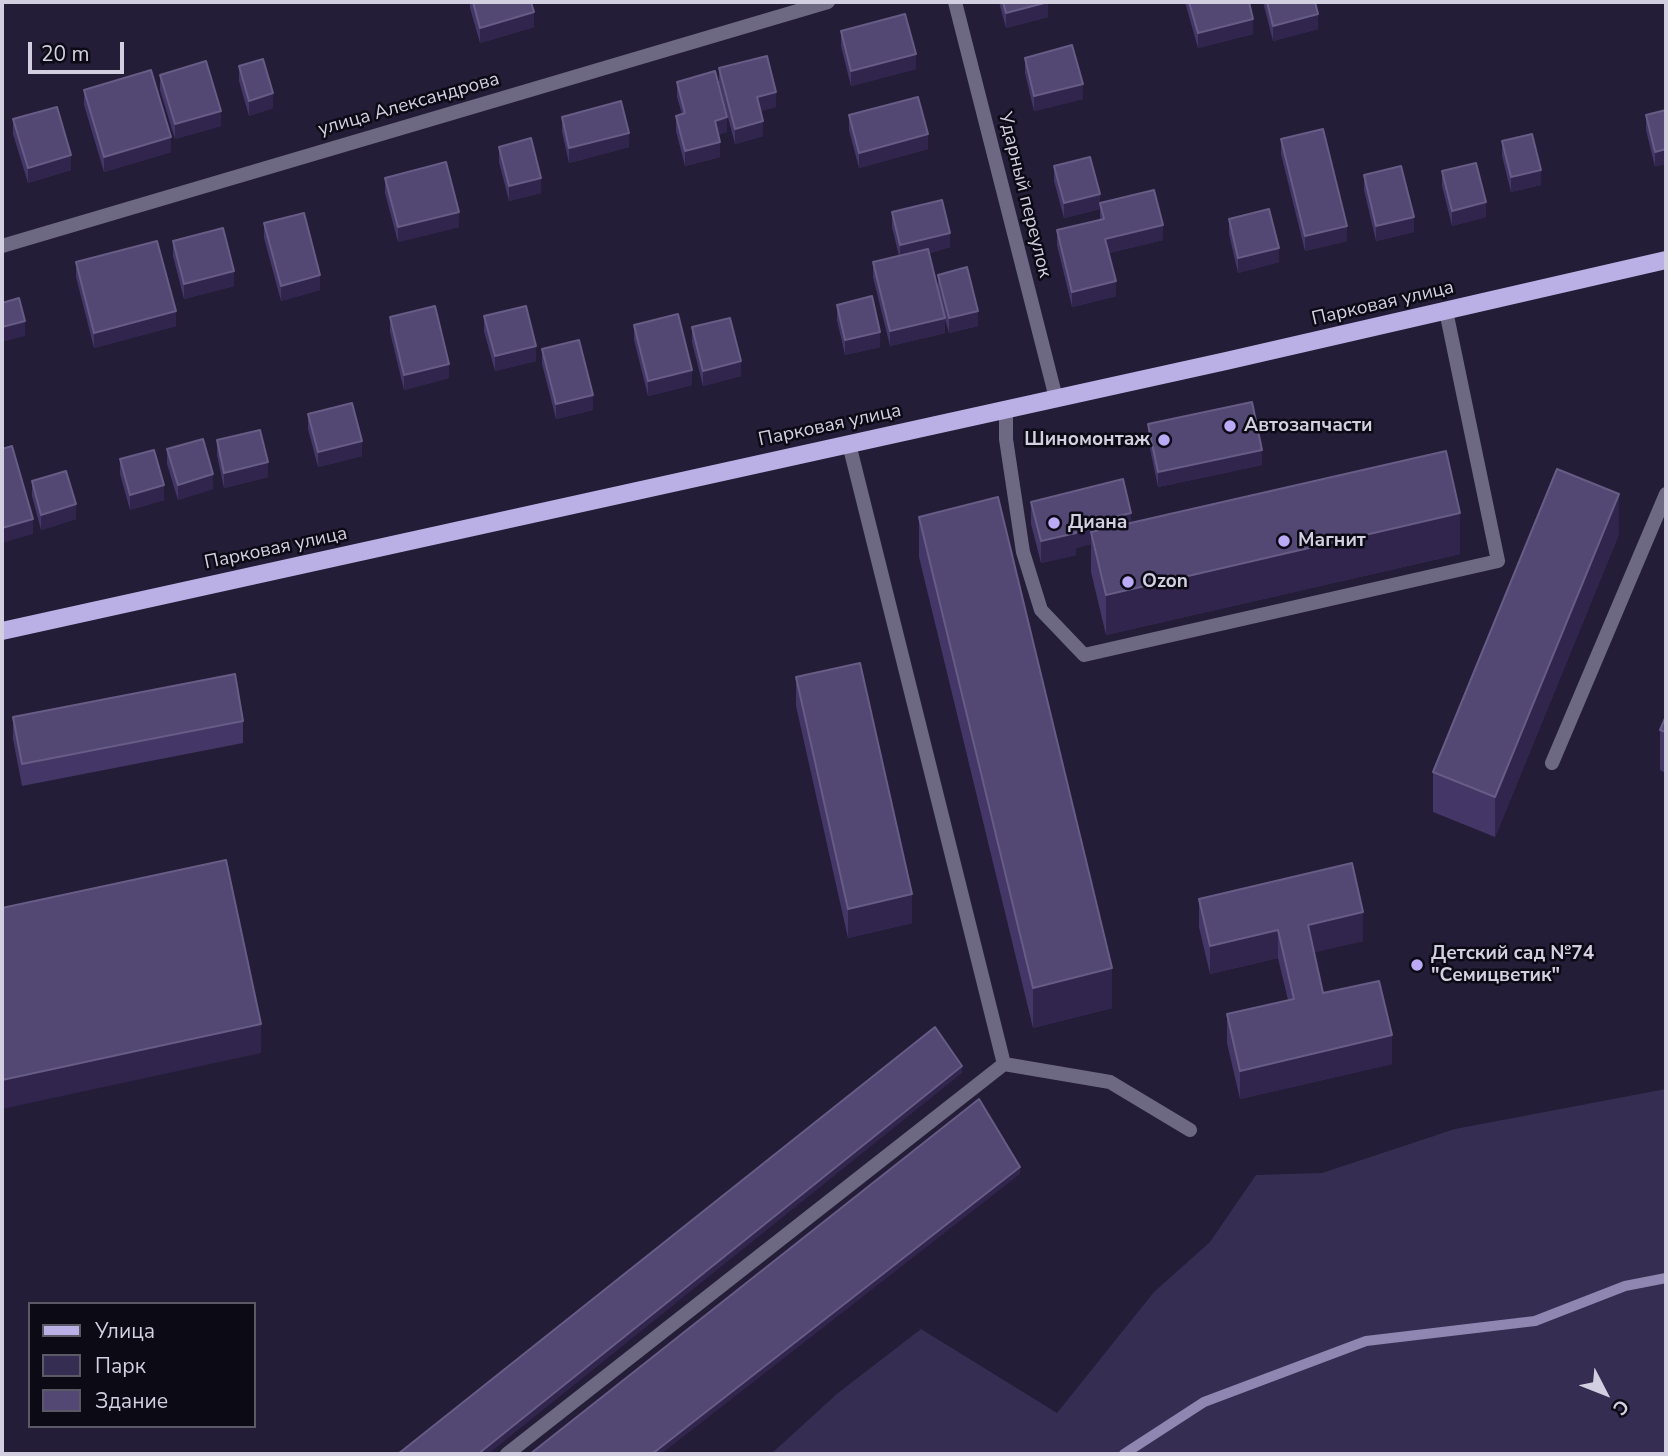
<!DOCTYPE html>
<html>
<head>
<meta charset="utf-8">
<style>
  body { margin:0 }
  #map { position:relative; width:1668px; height:1456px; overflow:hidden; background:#241d37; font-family:"Nunito Sans",sans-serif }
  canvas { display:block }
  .frame { position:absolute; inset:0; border:4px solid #d2cfe0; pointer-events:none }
  .legend { position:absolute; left:28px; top:1302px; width:228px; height:126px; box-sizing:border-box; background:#0c0a15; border:2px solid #5b5966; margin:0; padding:9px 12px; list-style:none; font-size:21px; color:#d2cfe0 }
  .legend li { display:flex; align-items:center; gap:14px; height:35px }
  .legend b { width:35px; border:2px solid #5b5966 }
  .north { position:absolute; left:1570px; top:1358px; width:70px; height:70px; -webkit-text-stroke:5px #0c0a15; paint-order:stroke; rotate:132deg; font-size:19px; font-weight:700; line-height:28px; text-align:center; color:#d2cfe0 }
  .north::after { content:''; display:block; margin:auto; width:24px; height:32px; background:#d2cfe0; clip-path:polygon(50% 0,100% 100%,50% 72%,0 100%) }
  .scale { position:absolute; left:28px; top:42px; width:96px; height:32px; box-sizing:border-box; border:4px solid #d2cfe0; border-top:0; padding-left:9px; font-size:21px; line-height:24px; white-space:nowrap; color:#d2cfe0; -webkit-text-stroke:5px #0c0a15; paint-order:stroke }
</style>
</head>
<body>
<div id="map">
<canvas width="1668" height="1456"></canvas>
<div class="frame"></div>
<ul class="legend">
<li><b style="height:9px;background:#bbb0e5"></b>Улица</li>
<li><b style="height:19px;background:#362e52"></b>Парк</li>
<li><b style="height:19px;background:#534774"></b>Здание</li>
</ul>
<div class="north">С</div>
<div class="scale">20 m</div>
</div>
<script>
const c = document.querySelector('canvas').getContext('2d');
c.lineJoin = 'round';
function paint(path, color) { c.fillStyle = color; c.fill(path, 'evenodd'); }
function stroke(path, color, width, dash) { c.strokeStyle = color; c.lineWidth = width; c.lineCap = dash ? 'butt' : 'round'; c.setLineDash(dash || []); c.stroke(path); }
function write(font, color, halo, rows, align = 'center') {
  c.font = font + ' "Nunito Sans",sans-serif'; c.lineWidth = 5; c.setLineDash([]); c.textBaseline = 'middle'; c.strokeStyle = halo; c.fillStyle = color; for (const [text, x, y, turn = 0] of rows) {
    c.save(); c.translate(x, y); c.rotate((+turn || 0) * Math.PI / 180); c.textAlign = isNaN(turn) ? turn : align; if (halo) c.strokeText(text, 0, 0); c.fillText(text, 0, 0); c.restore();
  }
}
paint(new Path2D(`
  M1666,1089V1454H771L838,1393L921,1329L1057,1413L1154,1292L1210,1242L1256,1175L1322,1173L1455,1129Z`), '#362e52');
stroke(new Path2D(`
  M1124,1454L1204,1402L1366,1341L1535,1321L1625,1286L1666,1278`), '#9086b2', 10);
stroke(new Path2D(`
  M1006,409V439L1023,552L1041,610L1084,655L1498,561L1446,311
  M1552,763L1666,494
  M1004,1064L1110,1082L1190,1130
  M507,1454L1004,1064L849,444`), '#6e6982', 14);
stroke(new Path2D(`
  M955,2L1056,398
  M2,246L828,2`), '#6e6982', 14);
stroke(new Path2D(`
  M2,631L1226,361L1666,260`), '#bbb0e5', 18);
paint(new Path2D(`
  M470,2H531L534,27L480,43L470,8Z
  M999,2H1048V17L1006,28Z
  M1185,2H1249L1253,34L1198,48Z
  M1263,2H1315L1318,29L1273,41Z
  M841,31L916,69L851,86L841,46Z
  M1025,58L1083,99L1034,111L1025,73Z
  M239,66L273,108L249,116L239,81Z
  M719,68L776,107L760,111L763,136L735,144L719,83Z
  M160,75L221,126L175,139L160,90Z
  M677,82L727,132L718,134L720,157L685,166L676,131V116L682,114L677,97Z
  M84,90L171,152L104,172L84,105Z
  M1666,110L1655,167L1646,130V115Z
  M849,115L928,149L859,168L849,130Z
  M562,117L629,147L569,163L562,132Z
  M13,119L71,170L28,183L13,134Z
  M1281,139L1347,241L1305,251L1281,154Z
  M1502,141L1541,185L1511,192L1502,156Z
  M499,147L541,193L509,201L499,162Z
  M1054,166L1100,203L1163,240L1109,253L1116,296L1072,307L1057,245V230L1100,219V209L1064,218L1054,181Z
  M1442,171L1486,217L1452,226L1442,186Z
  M1364,175L1414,232L1376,241L1364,190Z
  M385,178L459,227L398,242L385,193Z
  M892,212L950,247L929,253L938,289V275L978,326L949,333L945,319V333L890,346L873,277V262L899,256L892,227Z
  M1229,219L1279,262L1238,273L1229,234Z
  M264,223L320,290L281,301L264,238Z
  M173,241L234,286L184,299L173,256Z
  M76,262L176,326L94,348L76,277Z
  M837,305L880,347L845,355L837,320Z
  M484,316L536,361L495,371L484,331Z
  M390,317L449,378L404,390L390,332Z
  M634,325L692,385L648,396L634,340Z
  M692,327L741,376L703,386L692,342Z
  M542,349L593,410L556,419L542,364Z
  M308,414L362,456L318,467L308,429Z
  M1148,424L1262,465L1158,487L1148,439Z
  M217,440L268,477L224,488L217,455Z
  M167,449L213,489L178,500L167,464Z
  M120,459L164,500L130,510L120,474Z
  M32,481L76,519L41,530L32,496Z
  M1031,502L1131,523L1460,554L1106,635L1091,572V544L1076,548V555L1041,563L1031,524Z
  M919,517L1112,1008L1033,1028L919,557Z
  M1619,534L1495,837L1433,812V772Z
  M796,677L912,923L848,938L796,706Z
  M1666,716V773L1660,770V730Z
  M13,717L243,721V743L22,786L13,739Z
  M1199,899L1363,941L1314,952L1323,993L1392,1064L1240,1099L1227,1043V1014L1288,1000L1278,958L1210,974L1199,927Z`), '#443667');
paint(new Path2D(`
  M1048,2V17L1006,28V13Z
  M534,12V27L480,43V28Z
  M1318,14V29L1273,41V26Z
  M1253,19V34L1198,48V33Z
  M916,54V69L851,86V71Z
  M1083,84V99L1034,111V96Z
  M776,92V107L757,112V97Z
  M273,93V108L249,116V101Z
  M221,111V126L175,139V124Z
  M727,117V132L715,136V121Z
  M763,121V136L735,144V129Z
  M629,133V147L569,163V148Z
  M928,134V149L859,168V153Z
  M171,137V152L104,172V157Z
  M720,142V157L685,166V151Z
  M1666,149V164L1655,167V152Z
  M71,155V170L28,183V168Z
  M1541,170V185L1511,192V177Z
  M541,178V193L509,201V186Z
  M1100,194V209L1064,218V203Z
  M1486,202V217L1452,226V211Z
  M459,212V227L398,242V227Z
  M1414,217V232L1376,241V226Z
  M1163,225V240L1105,254V239Z
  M1347,226V241L1305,251V236Z
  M950,233V247L900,260V245Z
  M1279,248V262L1238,273V258Z
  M234,271V286L184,299V284Z
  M320,275V290L281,301V286Z
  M1116,281V296L1072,307V292Z
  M176,311V326L94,348V333Z
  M978,311V326L949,333V318Z
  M945,318V333L890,346V331Z
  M25,321V336L2,342V327Z
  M880,332V347L845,355V340Z
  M536,346V361L495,371V356Z
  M741,361V376L703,386V371Z
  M449,364V378L404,390V375Z
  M692,370V385L648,396V381Z
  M593,395V410L556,419V404Z
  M362,441V456L318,467V452Z
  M1262,450V465L1158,487V472Z
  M268,462V477L224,488V473Z
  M213,474V489L178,500V485Z
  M164,485V500L130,510V495Z
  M1619,494V534L1495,837V797Z
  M76,504V519L41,530V515Z
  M1131,513V535L1091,532V544L1076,548V555L1041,563V541L1075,526Z
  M1460,513V554L1106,635V595Z
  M33,519V534L2,543V528Z
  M912,894V923L848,938V909Z
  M1363,912V941L1308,954V925Z
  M1278,930V958L1210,974V946Z
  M1112,968V1008L1033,1028V988Z
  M261,1024V1053L2,1109V1080Z
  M1392,1035V1064L1240,1099V1071Z
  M962,1066V1073L488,1454H478Z
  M1020,1167V1174L661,1454H652Z`), '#31254e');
const building = new Path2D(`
  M473,2H531L534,12L480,28Z
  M1003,2H1048L1006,13Z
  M1189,2H1249L1253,19L1198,33Z
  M1267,2H1315L1318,14L1273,26Z
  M905,14L916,54L851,71L841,31Z
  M1072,45L1083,84L1034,96L1025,58Z
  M767,56L776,92L757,97L763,121L735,129L719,68Z
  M263,59L273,93L249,101L239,66Z
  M206,61L221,111L175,124L160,75Z
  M151,70L171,137L104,157L84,90Z
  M715,71L727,117L715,121L720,142L685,151L676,116L685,113L677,82Z
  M918,97L928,134L859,153L849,115Z
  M621,101L629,133L569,148L562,117Z
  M57,107L71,155L28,168L13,119Z
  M1666,110V149L1655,152L1646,115Z
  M1323,129L1347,226L1305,236L1281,139Z
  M1532,134L1541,170L1511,177L1502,141Z
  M531,138L541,178L509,186L499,147Z
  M1090,157L1100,194L1064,203L1054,166Z
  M446,162L459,212L398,227L385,178Z
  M1476,163L1486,202L1452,211L1442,171Z
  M1401,166L1414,217L1376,226L1364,175Z
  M1154,190L1163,225L1105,239L1116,281L1072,292L1057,230L1104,219L1100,203Z
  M942,200L950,233L900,245L892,212Z
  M1269,209L1279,248L1238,258L1229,219Z
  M304,213L320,275L281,286L264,223Z
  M223,228L234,271L184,284L173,241Z
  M157,241L176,311L94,333L76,262Z
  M928,249L945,318L890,331L873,262Z
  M967,267L978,311L949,318L938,275Z
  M872,296L880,332L845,340L837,305Z
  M19,298L25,321L2,327V303Z
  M435,306L449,364L404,375L390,317Z
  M526,306L536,346L495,356L484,316Z
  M678,314L692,370L648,381L634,325Z
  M730,318L741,361L703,371L692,327Z
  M579,340L593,395L556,404L542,349Z
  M1252,402L1262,450L1158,472L1148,424Z
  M352,403L362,441L318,452L308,414Z
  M260,430L268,462L224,473L217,440Z
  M203,439L213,474L178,485L167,449Z
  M12,446L33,519L2,528V449Z
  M154,450L164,485L130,495L120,459Z
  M1446,451L1460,513L1106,595L1091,532Z
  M1557,469L1619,494L1495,797L1433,772Z
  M66,471L76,504L41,515L32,481Z
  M1123,479L1131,513L1075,526L1076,533L1041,541L1031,502Z
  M998,497L1112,968L1033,988L919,517Z
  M860,663L912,894L848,909L796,677Z
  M235,674L243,721L22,764L13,717Z
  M1666,716V732L1660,730Z
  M226,860L261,1024L2,1080V908Z
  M1352,863L1363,912L1308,925L1323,993L1379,981L1392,1035L1240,1071L1227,1014L1294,999L1278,930L1210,946L1199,899Z
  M935,1027L962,1066L478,1454H398Z
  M979,1099L1020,1167L652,1454H530Z`);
paint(building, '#534774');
stroke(building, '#675c85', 2);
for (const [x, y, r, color] of [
  [1230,426,7,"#bbaaf6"],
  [1164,440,7,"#bbaaf6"],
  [1054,523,7,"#bbaaf6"],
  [1284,541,7,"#bbaaf6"],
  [1128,582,7,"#bbaaf6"],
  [1417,965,7,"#bbaaf6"]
]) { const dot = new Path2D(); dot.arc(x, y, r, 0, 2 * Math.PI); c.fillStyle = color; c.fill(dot); stroke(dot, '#0c0a15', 2.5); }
write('19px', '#d2cfe0', '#0c0a15', [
  ["улица Александрова",409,105,-16],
  ["Ударный переулок",1024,195,76],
  ["Парковая улица",1383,304,-13],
  ["Парковая улица",830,426,-12],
  ["Парковая улица",276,549,-12]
]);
write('bold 19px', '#d2cfe0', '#0c0a15', [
  ["Автозапчасти",1244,426],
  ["Шиномонтаж",1150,440,"right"],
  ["Диана",1068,523],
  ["Магнит",1298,541],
  ["Ozon",1142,582],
  ["Детский сад №74",1431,954],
  ["\"Семицветик\"",1431,976]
], 'left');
</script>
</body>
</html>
